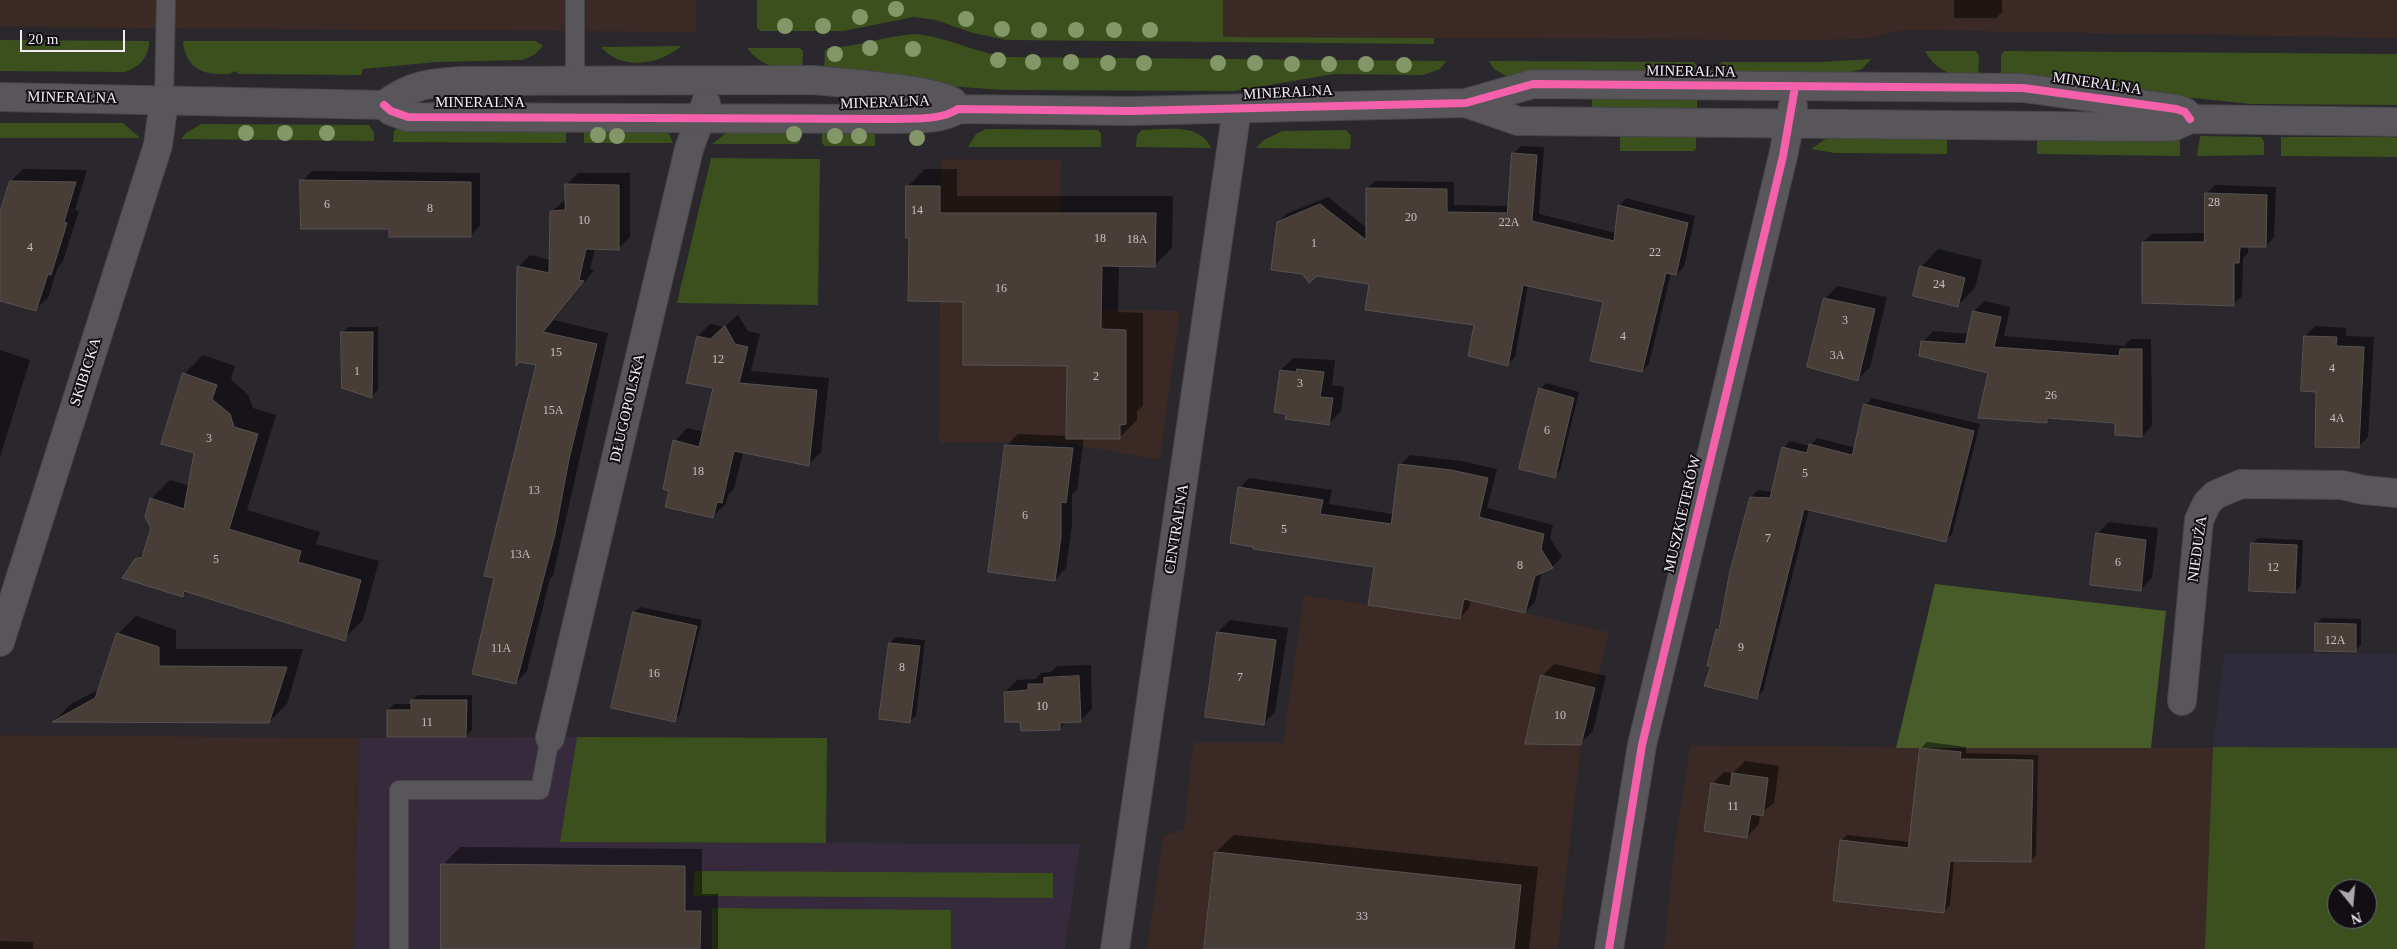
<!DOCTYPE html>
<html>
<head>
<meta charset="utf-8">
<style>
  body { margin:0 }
  #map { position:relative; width:2397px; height:949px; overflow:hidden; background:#2a272d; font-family:"Times New Roman",serif }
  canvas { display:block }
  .north { position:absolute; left:2327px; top:879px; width:50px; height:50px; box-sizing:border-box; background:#120e14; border:1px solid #6b676e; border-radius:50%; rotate:163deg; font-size:14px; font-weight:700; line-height:20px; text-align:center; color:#f1ecf4 }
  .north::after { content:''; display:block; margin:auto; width:18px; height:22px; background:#aba7ae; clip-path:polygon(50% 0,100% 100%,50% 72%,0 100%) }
  .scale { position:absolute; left:20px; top:30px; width:105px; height:22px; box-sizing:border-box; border:2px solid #f1ecf4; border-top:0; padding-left:6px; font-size:15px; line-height:18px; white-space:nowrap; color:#f1ecf4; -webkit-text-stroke:4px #120e14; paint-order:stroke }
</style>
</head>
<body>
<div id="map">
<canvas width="2397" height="949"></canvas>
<div class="north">N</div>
<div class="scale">20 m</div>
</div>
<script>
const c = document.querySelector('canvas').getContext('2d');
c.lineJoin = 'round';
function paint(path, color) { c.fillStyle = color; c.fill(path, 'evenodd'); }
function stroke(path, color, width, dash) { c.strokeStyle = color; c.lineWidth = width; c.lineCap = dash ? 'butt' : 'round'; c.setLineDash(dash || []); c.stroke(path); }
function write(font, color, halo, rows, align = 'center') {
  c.font = font + ' "Times New Roman",serif'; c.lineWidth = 4; c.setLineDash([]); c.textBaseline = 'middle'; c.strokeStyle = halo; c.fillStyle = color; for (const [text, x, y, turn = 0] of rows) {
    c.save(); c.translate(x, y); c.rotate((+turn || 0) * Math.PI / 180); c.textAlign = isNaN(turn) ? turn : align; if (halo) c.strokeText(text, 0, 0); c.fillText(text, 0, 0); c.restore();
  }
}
paint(new Path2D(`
  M0,0H696V32L0,27Z
  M1223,0H2397V38L1905,30L1865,39L1801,40L1223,37Z
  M941,159L1061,160L1060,310L1180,311L1160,460L1060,442L939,443Z
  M1434,592L1609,632L1581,745L1558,949H1147L1163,836L1184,829L1193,743H1283L1304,595L1430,614Z
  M0,735L359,738L354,949H0Z
  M1690,745L1982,748H2397V949H1664L1674,851ZM2337,889H2367V919H2337Z`), '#3a2924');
paint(new Path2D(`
  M2224,653L2397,654V748L2213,747Z`), '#2e2b3a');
paint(new Path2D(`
  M577,737L560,842L1080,844L1065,949H354L359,738Z`), '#352b3c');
paint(new Path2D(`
  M757,0H1223V37L1434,38V44L1006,40L973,33L936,20L914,17L843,31H760L757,28Z
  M914,34C946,36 975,53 1008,57L1446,61L1440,69L1423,75L1334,74L1234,91L1003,90L934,85L824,72L825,51L828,48C857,47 884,36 914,34Z
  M0,40L149,41C149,57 139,68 124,72L0,71Z
  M183,41H536L543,46L534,55L522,60L436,62L363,69L361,75L239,74L235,71C230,75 226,74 220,74C198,74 185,64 183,41Z
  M681,46C660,65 621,71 601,47Z
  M747,48H800L803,51L802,70C779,68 762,68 747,48Z
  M1925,51H1976L1979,56L1978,78C1955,77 1937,73 1925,51Z
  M2004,51L2397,54V105L2251,104L2001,78V55Z
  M1871,59L1862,69L1848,73L1719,72V65L1722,62H1822Z
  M1489,61L1694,62L1697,66V77L1506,76L1494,69Z
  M1594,95L1697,96V113L1592,109V98Z
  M0,123H123L140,138H0Z
  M201,124L369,125L374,133V141L181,139L186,133Z
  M403,124L563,126L566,132V143L393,142L394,131Z
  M800,127V141L797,144H712L731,129Z
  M822,127L875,129V146H824L822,142Z
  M663,129L669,134L673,143H584V131Z
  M986,129L1098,130L1101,134V147H968L976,134Z
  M1142,130C1164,130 1200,122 1211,148L1136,147L1137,135Z
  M1346,130L1351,136L1350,149L1256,148L1264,140L1282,131Z
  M1625,132L1696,133V149L1693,151H1620V138Z
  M1836,135H1943L1947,139V154L1835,153L1811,149L1827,138Z
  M2040,135L2177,136L2180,142V156L2037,154V140Z
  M2200,136L2261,137L2264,142V155L2197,156Z
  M2281,137H2393L2397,138V157L2281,156Z
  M711,158L820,159L818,305L677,303Z
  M577,737L827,738L826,843L560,842Z
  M2213,747L2397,748V949H2205ZM2337,889H2367V919H2337Z
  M694,871L1053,873V898L693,896Z
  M712,908L951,910V949H712Z`), '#3c501d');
paint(new Path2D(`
  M1935,584L2166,611L2151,748H1896Z`), '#485c2a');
paint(new Path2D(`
  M1954,0H2002V12L1996,18H1954Z
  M1521,146L1544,147L1539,214L1616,233L1619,206L1626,198L1695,216L1684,267L1676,274L1671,273L1649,364L1642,371L1604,301L1528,285L1515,357L1508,364L1476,324L1371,283L1278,222L1286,214L1328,197L1367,228V188L1375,181L1454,182V205L1509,206L1514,153Z
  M23,169L87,170L75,210L79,211L63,261L58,267L48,298L35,310L0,299V216L11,181Z
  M925,169H957V196H1173L1172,248L1154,266L1119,265L1118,312L1143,313V406L1137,411V420L1119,438L1084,437L1077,490L1072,494V524L1066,568L1055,580L1006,446L1018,434L1067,436L1068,365L964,301L910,237L908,186Z
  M312,171L480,173V226L470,236L390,228L302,181Z
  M578,173H630V237L618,249L595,248L590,269L594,270L554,320L608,333L553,576L550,579L527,671L516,683L496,577L537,364L518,267L530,255L550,260L552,211L566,199V185Z
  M2215,185L2276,187L2274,237L2266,246H2248V253L2243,258L2242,296L2233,305L2143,242L2152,234L2205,233L2206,194Z
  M1938,249L1982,260L1975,288L1957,306L1921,267Z
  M1837,286L1887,297L1870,367L1858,379L1825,299Z
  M1985,301L2010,307L2004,336L2124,346L2131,339H2151L2152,426L2142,436L2117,422L2051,417L2046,422L1989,372L1923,342L1933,331L1969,334L1974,311Z
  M738,315L748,331L760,334L751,371L829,378L821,452L808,465L743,452L734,489L728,495L726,504L713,516L671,490L675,441L687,428L704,432L714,387L698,336L710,324L724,327Z
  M2315,326L2346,328V336L2374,337L2368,437L2358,447L2317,390L2305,336Z
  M348,327H378V390L372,396L342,333Z
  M0,350L30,360L0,457Z
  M203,355L235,366L231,379L248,395L253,408L276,415L247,510L320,532L316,544L379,561L363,620L344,639L187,591L183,595L136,560L146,550L152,528L151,499L170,480L190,486L196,452L184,374Z
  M1293,358L1335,360L1332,385L1344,387L1341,411L1329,423L1281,370Z
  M1546,383L1579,392L1560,470L1555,476L1540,389Z
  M1872,398L1980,424L1952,534L1945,541L1809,509L1763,691L1756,697L1713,665L1717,630L1721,626L1751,497L1758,490L1773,492L1784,447L1790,441L1810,446L1817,438L1856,448L1866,405Z
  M1410,455L1462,461L1497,469L1487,508L1553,525L1550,538L1562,557L1552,567L1542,571L1535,602L1525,612L1471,599L1469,608L1460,618L1375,566L1240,488L1249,478L1332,490L1329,504L1393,514L1401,464Z
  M2109,522L2158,528L2152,578L2140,590L2097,534Z
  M2258,538L2303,540L2301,586L2295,592L2252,544Z
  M640,607L702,620L680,714L674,720L634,612Z
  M136,616L176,630V649H303L287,704L269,722L55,720L71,704L100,689L118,634Z
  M2322,618L2361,619V645L2355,651L2316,624Z
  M1230,620L1288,628L1275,712L1263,724L1218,632Z
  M896,637L925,640L916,716L910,721L890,643Z
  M1554,664L1606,676L1593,731L1581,743L1542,676Z
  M1091,665L1092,709L1080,721H1067L1060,729L1021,721L1005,692L1017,680L1035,679L1041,673L1051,672L1057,666Z
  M418,695H472V730L466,736L388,710L394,704H412V700Z
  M1927,742L1966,747V753L2038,755L2036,855L2030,861L1954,859L1950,905L1944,911L1841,841L1847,835L1910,842L1921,748Z
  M1745,761L1779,766L1774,803L1760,814L1759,824L1747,837L1712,784L1724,772L1733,773Z
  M1234,835L1538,867L1529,949H1205L1216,852Z
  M460,847L702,849V894H718V949H442L443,865Z
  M0,941L33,942V949H0Z`), '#0007');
const building = new Path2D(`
  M1512,153L1537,155L1532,221L1614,241L1618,205L1688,223L1676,275L1666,273L1642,372L1590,361L1603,302L1523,285L1508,366L1468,356L1474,325L1365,310L1369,284L1317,276L1309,283L1302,274L1271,270L1277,222L1320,204L1366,240V188L1447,189V212L1507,213Z
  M300,180L471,182V237H389V229H301Z
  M10,181L76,182L64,222L67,223L51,275L48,274L36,311L0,301V212Z
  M565,184L619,185V250L586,249L579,280L584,281L543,332L597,344L569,459L555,534L516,684L472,674L494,578L484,576L536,365L519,362L516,366L517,266L549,273L550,211L565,210Z
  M906,186H940V213H1156L1155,267L1102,266L1101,329L1126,330V424L1120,425V439H1066L1067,366L963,365V302L908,301L909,238H906Z
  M2205,193L2267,195L2266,247H2240L2239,263H2234V306L2142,303V242H2204Z
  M1920,266L1965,278L1958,307L1913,296Z
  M1824,298L1875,309L1858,381L1807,367Z
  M1973,311L2001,317L1994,347L2119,356L2120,349H2142V437L2115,435V423L2047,418V423L1978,418L1988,373L1919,356L1921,341L1965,344Z
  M725,326L735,344L748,347L739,383L817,390L809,466L734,451L722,503L717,502L713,518L665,507L669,491L663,489L673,440L699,447L713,388L686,383L697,336L710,339Z
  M341,332H373L372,398L342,388Z
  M2304,336L2337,337L2336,346L2364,347L2359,448L2315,447L2316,392L2301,391Z
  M1297,369L1324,372L1320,397L1333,398L1329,425L1285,419L1286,414L1274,412L1280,370L1296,372Z
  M183,373L217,385L212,399L230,414L234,427L258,434L229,529L301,551L298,562L361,580L345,641L184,591L183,597L122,578L135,559L142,557L151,528L145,517L150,498L184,509L194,453L161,444Z
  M1539,388L1574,398L1555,478L1519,469Z
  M1864,404L1974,431L1946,542L1804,509L1757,699L1704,686L1711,666H1707L1716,629L1719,630L1730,571L1750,497L1770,498L1782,447L1807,453L1809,444L1852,455Z
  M1005,445L1073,448L1066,503L1061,502V537L1055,581L988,572Z
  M1399,464L1451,470L1488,478L1479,517L1544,534L1541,549L1553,568L1535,576L1525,613L1464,599L1460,619L1368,605L1374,567L1253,549V547L1230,543L1238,487L1323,500L1320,514L1391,524Z
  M2096,533L2146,540L2141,591L2090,585Z
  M2251,543L2297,545L2295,593L2249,591Z
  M633,612L697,626L675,722L611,708Z
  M2315,623L2356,624V652L2315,651Z
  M1217,632L1276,640L1264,725L1205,717Z
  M117,633L159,647V666L287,667L269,723L52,722L95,698Z
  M889,643L920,646L910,723L879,719Z
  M1541,675L1595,688L1581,745L1525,744Z
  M1079,676L1081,722L1060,723V730L1021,731L1020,722H1005L1004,692L1028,690V684H1044V678Z
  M411,700H467L466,737H387V710H411Z
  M1920,748L1961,752L1960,759L2033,760L2031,862L1950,861L1944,913L1833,901L1840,840L1908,848Z
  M1732,773L1768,778L1763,816L1751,814L1747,838L1704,831L1711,783L1730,786Z
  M1215,852L1521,885L1514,949H1204Z
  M441,864L685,866V911H701L700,949H441Z`);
paint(building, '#483d37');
stroke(building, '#565252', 1);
const lane = new Path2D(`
  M575,81V0
  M164,101L166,0
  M399,949V790H540L550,738`);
const street = new Path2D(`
  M0,97L384,105C410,85 429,83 462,81L813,80C836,82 939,90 953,102C955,104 956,107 958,109
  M1466,103L1518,121L2163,127L2175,126L2190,119L2397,122
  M384,105L391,111L408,117L892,119C912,118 940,121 958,109L1130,111L1466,103L1533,84L2023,88L2176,109L2185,112L2190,119
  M0,642L158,145L164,101
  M2182,701L2199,520L2207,503L2215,495L2241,484L2342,485L2364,490L2397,493
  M550,738L689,149L706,103
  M1115,949L1237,109
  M1609,949L1642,745L1783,156L1793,106`);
stroke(lane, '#47454a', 20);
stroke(street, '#47454a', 30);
stroke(lane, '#58565a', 18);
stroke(street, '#58565a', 28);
stroke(new Path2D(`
  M384,105L391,111L408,117L892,119C912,118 940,121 958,109L1130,111L1466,103L1533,84L2023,88L2176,109L2185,112L2190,119
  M1609,949L1642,745L1783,156L1795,87`), '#f560ab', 8);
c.fillStyle = '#839668';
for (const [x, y] of [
  [896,9],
  [860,17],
  [966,19],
  [785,26],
  [823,26],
  [1002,29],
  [1039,30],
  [1076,30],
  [1114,30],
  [1150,30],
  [870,48],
  [913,49],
  [835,54],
  [998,60],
  [1033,62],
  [1071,62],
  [1108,63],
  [1144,63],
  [1218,63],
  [1255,63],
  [1292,64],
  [1329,64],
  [1366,64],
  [1404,65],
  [246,133],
  [285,133],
  [327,133],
  [794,134],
  [598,135],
  [617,136],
  [835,136],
  [859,136],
  [917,138]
]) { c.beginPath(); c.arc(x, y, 8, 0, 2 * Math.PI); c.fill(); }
write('12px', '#c7c0c5', null, [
  ["28",2214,203],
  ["6",327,205],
  ["8",430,209],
  ["14",917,211],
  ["20",1411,218],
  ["10",584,221],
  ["22A",1509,223],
  ["18",1100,239],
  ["18A",1137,240],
  ["1",1314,244],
  ["4",30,248],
  ["22",1655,253],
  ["24",1939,285],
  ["16",1001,289],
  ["3",1845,321],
  ["4",1623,337],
  ["15",556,353],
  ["3A",1837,356],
  ["12",718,360],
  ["4",2332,369],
  ["1",357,372],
  ["2",1096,377],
  ["3",1300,384],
  ["26",2051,396],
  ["15A",553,411],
  ["4A",2337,419],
  ["6",1547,431],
  ["3",209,439],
  ["18",698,472],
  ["5",1805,474],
  ["13",534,491],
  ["6",1025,516],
  ["5",1284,530],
  ["7",1768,539],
  ["13A",520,555],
  ["5",216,560],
  ["6",2118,563],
  ["8",1520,566],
  ["12",2273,568],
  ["12A",2335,641],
  ["9",1741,648],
  ["11A",501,649],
  ["8",902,668],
  ["16",654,674],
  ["7",1240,678],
  ["10",1042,707],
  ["10",1560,716],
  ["11",427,723],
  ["11",1733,807],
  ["33",1362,917]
]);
write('15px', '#f1ecf4', '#120e14', [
  ["MINERALNA",1691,72,1],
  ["MINERALNA",2097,84,8],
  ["MINERALNA",1288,93,-3],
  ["MINERALNA",72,98,1],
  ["MINERALNA",480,103],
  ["MINERALNA",885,103,-2],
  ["SKIBICKA",86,372,-72],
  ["DŁUGOPOLSKA",628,408,-77],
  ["MUSZKIETERÓW",1683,514,-77],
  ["CENTRALNA",1177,529,-81],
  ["NIEDUŻA",2198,549,-82]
]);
</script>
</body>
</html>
